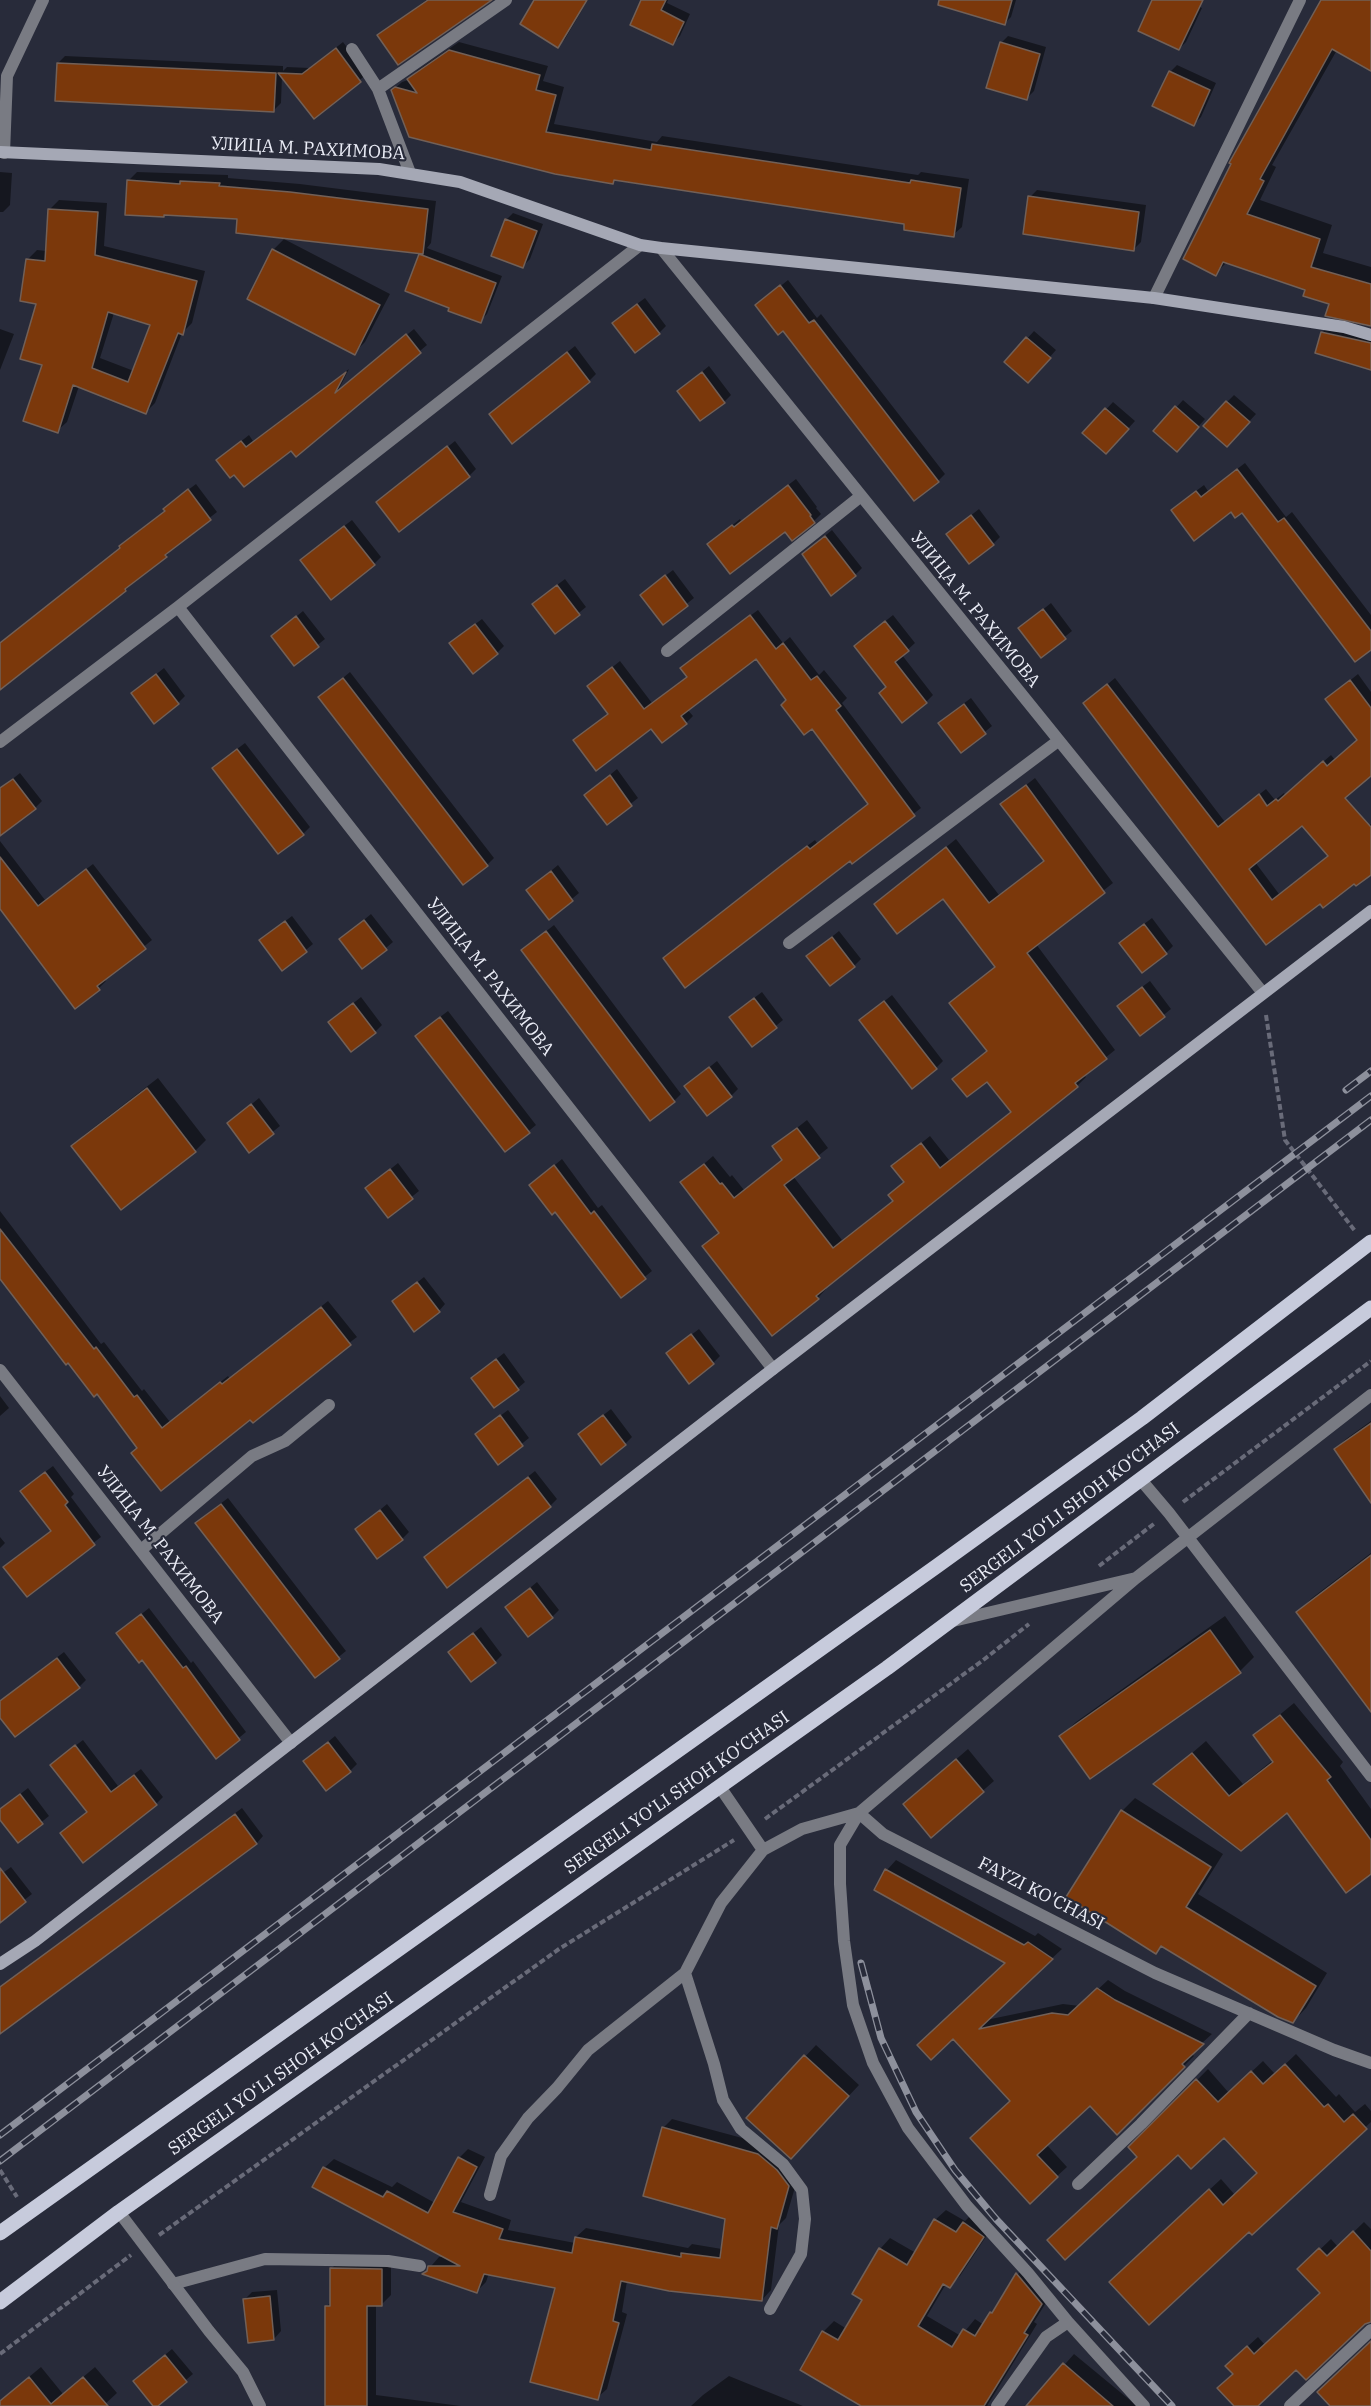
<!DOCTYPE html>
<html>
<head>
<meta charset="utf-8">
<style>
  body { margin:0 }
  canvas { display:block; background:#282b3a }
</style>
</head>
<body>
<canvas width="1371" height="2406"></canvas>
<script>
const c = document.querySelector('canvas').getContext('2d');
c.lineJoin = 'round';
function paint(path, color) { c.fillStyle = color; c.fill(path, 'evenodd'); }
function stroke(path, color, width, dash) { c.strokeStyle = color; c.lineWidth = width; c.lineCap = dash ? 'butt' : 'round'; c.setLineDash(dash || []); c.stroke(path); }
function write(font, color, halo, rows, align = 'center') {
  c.font = font + ' "IBM Plex Serif",serif'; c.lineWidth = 4.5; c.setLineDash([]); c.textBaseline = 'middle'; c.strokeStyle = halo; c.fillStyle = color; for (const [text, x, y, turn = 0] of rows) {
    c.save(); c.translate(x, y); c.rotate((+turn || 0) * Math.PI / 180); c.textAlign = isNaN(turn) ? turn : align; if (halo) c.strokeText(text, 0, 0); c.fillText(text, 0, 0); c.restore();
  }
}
paint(new Path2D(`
  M426,0H486L379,35Z
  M536,0H588L565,39L558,46Z
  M643,0H668L667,3L690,14L680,36L673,43Z
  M969,0H1016L1011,17L1004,24Z
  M1154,0H1185L1202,8L1186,42L1179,49Z
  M1323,0H1371V69L1337,50L1272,165L1276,167L1260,200L1332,225L1323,253L1371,267V321L1331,303L1307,289L1227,262L1215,274Z
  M1008,36L1046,47L1034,91L1027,98L1001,43Z
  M343,42L367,74L314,117L282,76L281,103L274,110L58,63L65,56L283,66V71L287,67L310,68Z
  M459,42L548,66L543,81L564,87L554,124L657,142L662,136L918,175L921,172L969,179L962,227L953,235L906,223L616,179L613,182L393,90L402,82L408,80L418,70Z
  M1177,65L1216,83L1201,117L1194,124L1170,72Z
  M0,172L12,173L10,205L3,212H0Z
  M137,172L228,175V178L300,184L436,201L431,243L427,248L502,276L487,314L480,321L420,255L423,252L239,217L166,213L164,216L128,181Z
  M1037,190L1146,205L1141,242L1134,249L1030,197Z
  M59,200L107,203L104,246L205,271L192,323L182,333L155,403L145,413L79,386L67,422L57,431L44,364L38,302L28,259L37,250L47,251L50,209ZM114,313L152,324L134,371L100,358Z
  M513,213L543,224L530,259L523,266L506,220Z
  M284,239L390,294L365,342L354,353L273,250Z
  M788,280L817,318L821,314L945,474L938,481L757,305Z
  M645,298L666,326L659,333L621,316Z
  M1329,325L1371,335V368L1322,333Z
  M0,329L14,334L0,370Z
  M414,329L427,345L296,455L291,448L235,472L225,454L249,435L253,441L349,369L338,391Z
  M1034,331L1056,350L1035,374L1006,362Z
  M575,346L596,374L589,381L498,407Z
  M709,366L731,395L724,402L686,385Z
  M1234,395L1256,414L1234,438L1227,402Z
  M1183,400L1205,419L1184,443L1155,431Z
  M1113,402L1135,421L1113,445L1084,433Z
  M455,441L476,469L469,476L378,502Z
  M1245,463L1286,517L1292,512L1371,615V648L1316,608L1315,609L1242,511L1180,503L1204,485L1208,491Z
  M796,479L817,507L816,508L821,514L814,521L785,530L709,544L740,519L741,521Z
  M196,484L217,512L171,548L172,549L166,556L125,590L0,689V644L121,547L128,539L166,510L165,509L172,502Z
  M979,509L1000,537L993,544L955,528Z
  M352,520L381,557L374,564L309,553Z
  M832,530L862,568L855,575L803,554Z
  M673,570L694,598L663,623L649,588Z
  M565,579L586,607L556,632L541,597Z
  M1051,603L1072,631L1041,656L1020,628Z
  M758,610L783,643L790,637L819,675L824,670L847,698L842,703L921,808L852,862L850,859L665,958L791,858L815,840L817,843L869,804L756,657L687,709L693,716L686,723L582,734L609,713L589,686L620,661L652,703L688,676L689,661Z
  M303,611L325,639L294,664L273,636Z
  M893,615L915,643L902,655L933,695L926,702L888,686L863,639Z
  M482,619L504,646L497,653L458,637Z
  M164,668L185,696L178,703L133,693Z
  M350,672L494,858L487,865L320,697Z
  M1358,674L1371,692V774L1255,862L1279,894L1371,824V874L1320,902L1267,943L1085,703L1115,678L1225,822L1266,789L1275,800L1284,793L1285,795L1331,755L1335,760L1358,740L1327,699Z
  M971,698L992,726L962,751L947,716Z
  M245,743L310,827L303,834L221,761Z
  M617,769L638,798L608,822L586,795Z
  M20,773L42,801L35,808L0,811V789Z
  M1035,778L1113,883L1036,944L1115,1050L1084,1075L1086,1077L1077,1086L825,1287L826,1289L818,1298L704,1246L720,1232L682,1183L713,1156L730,1177L732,1175L744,1190L783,1159L774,1146L807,1120L828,1148L793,1176L842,1240L894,1200L890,1195L905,1181L893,1166L930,1136L949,1160L1012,1111L988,1050L996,966L943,897L876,904L956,839L999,895L1045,860L1002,804Z
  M0,841L45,900L93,864L152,940L104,979L106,981L99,988L75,1007L0,907Z
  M558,865L579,893L549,918L528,890Z
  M371,914L393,942L386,948L341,939Z
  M292,916L313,944L283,969L268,934Z
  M1152,918L1173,946L1166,953L1128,936Z
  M554,925L681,1094L674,1101L530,944Z
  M839,931L861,959L854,966L808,956Z
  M1150,981L1171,1009L1140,1034L1126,999Z
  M762,992L783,1020L753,1045L738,1010Z
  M892,995L943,1061L936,1068L861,1020Z
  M361,997L382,1025L375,1032L330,1022Z
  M448,1011L536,1125L506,1150L424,1029Z
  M717,1061L738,1089L731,1096L686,1086Z
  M158,1078L206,1140L195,1151L73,1146L84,1135Z
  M259,1098L280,1126L249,1151L229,1123Z
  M562,1159L598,1208L602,1205L652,1271L621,1296L555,1210L531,1185Z
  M398,1163L419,1191L388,1216L367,1188Z
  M0,1211L101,1344L104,1342L142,1391L144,1389L170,1422L228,1376L230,1379L328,1301L357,1337L250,1418L139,1447L98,1392L0,1276Z
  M424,1277L445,1304L439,1311L394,1301Z
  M699,1329L720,1356L713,1363L675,1347Z
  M504,1353L525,1382L518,1388L480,1372Z
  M0,1396L9,1408L0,1416Z
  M611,1409L632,1437L625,1444L587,1428Z
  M508,1410L529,1438L498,1463L484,1428Z
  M1371,1421V1500L1336,1449L1346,1439Z
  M53,1466L74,1494L71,1497L101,1537L27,1595L12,1560L52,1530L29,1484Z
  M535,1471L557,1499L550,1506L433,1551Z
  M228,1498L346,1651L315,1676L204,1516Z
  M387,1504L409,1532L402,1539L357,1529Z
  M0,1537L5,1543L0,1548Z
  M1371,1553V1710L1298,1612L1312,1598Z
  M537,1582L559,1610L552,1617L507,1607Z
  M149,1608L191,1663L193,1661L246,1732L216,1757L142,1658L118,1633Z
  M1225,1616L1254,1657L1240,1671L1061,1736L1076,1722Z
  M481,1627L502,1655L495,1662L450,1652Z
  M64,1652L86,1680L79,1687L0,1715V1701Z
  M1294,1703L1343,1762L1340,1766L1371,1809V1872L1288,1810L1156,1784L1206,1741L1243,1784L1273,1760L1255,1735Z
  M335,1736L357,1764L350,1771L305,1761Z
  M83,1740L118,1786L141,1769L163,1797L156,1804L62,1833L88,1811L59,1758Z
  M968,1749L994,1781L931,1836L916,1794Z
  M28,1788L49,1816L18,1841L0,1817V1810Z
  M1135,1798L1223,1854L1198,1894L1327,1973L1306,2008L1293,2022L1163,1945L1156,1952L1122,1811Z
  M242,1808L263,1836L257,1843L0,2033V1988Z
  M896,1860L1035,1936L1038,1933L1062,1949L986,2020L1063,2004L1080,2006L1108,1980L1125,1991L1212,2034L1191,2053L1194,2056L1117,2133L1090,2104L1046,2144L1067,2167L1030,2201L1012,2100L954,2037L1007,1962L876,1890L887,1870Z
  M11,1867L32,1894L0,1919V1875Z
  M816,2045L859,2085L802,2146L748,2118Z
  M1296,2054L1336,2097L1339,2094L1355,2112L1365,2104L1371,2111V2122L1252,2233L1249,2230L1122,2271L1221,2179L1235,2195L1258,2173L1224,2136L1178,2153L1139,2156L1131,2147L1208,2069L1229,2093L1263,2061L1275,2074Z
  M672,2119L768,2145L798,2177L786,2218L779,2225L771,2290L762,2300L627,2281L622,2312L627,2314L607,2389L597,2398L557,2287L489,2273L486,2282L476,2292L425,2273L439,2257H446L324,2168L334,2159L392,2187L397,2182L435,2203L459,2158L468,2149L485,2157L461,2202L511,2220L508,2230L575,2243L576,2237L586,2228L688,2248L692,2244L722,2249L726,2218L663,2128Z
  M946,2210L965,2221L974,2212L993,2226L960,2276L949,2286L946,2284L927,2316L961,2336L975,2319L984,2325L1018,2274L1028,2264L1052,2293L1034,2322L1037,2324L987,2406H864L802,2369L823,2332L834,2321L847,2329L864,2299L854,2293L880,2249L890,2238L916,2253L935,2220Z
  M1364,2222L1371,2229V2321L1365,2323L1297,2368L1256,2406H1236L1235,2373L1238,2355L1258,2337L1265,2345L1321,2293L1310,2259L1331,2239L1338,2247Z
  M341,2259L391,2260V2295L381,2305H376V2395L461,2406H326L327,2306L331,2302V2269Z
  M277,2290L281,2331L274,2339L245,2299L252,2292Z
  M172,2349L193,2374L155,2406L141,2375Z
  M1074,2354L1137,2406H1028Z
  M41,2367L63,2394L95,2367L117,2393L103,2406H0V2401Z
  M729,2376L803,2406H691L703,2395Z`), '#0007');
const building = new Path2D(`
  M428,0H492L398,65L377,35Z
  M534,0H587L558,48L520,24Z
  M641,0H666L661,10L684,22L673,45L630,25Z
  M939,0H1012L1005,25L938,5Z
  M1152,0H1203L1179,50L1138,31Z
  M1321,0H1371V71L1332,49L1260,179L1264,181L1247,214L1320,239L1311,267L1371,284V326L1325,316L1329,304L1303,296L1305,290L1223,262L1216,276L1183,259L1231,164L1229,163Z
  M1000,42L1040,54L1027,100L986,88Z
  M336,48L361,82L314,119L278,73L302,74Z
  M449,50L540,75L536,90L556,95L546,132L651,150L652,144L910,183L911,180L961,188L954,237L904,230V224L614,180L613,184L555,174L409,137L391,90L395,87L417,93L407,79Z
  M57,63L276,73L274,112L55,101Z
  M1169,71L1210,90L1194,126L1152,106Z
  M127,180L180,184V181L220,183L219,186L290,192L428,209L423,254L236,233L237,219L164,215V217L125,215Z
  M1028,196L1139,212L1134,251L1023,234Z
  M48,209L98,212L95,255L197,281L183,335L178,333L146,414L73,385L58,433L23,421L42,365L20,359L36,304L20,301L26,259L45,261ZM108,312L150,325L128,382L92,368Z
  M505,219L537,231L523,268L491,256Z
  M272,249L380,305L355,355L247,299Z
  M419,254L496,283L481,323L448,311L449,308L405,291Z
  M780,285L809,323L814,320L939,482L914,501L783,331L778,335L755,305Z
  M637,304L660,334L635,353L612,323Z
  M1321,332L1371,343V370L1315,353Z
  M406,334L421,353L296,457L291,451L244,487L234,475L230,478L216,460L241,441L246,447L346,372L335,393Z
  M1026,337L1051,358L1028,383L1004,362Z
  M567,352L590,382L512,444L489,414Z
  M702,372L725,403L700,421L677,391Z
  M1226,401L1250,422L1227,447L1203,426Z
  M1175,406L1199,427L1177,452L1153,431Z
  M1105,408L1129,429L1106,454L1082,433Z
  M447,446L470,477L399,532L376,502Z
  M1237,469L1278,522L1284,518L1371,631V650L1355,662L1242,513L1235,518L1231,512L1194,541L1171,510L1196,491L1201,497Z
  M788,485L811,515L810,516L815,523L792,541L785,532L730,574L707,544L732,525L734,527Z
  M188,489L211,520L165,555L167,557L125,589L126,591L0,690V643L120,548L119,546L165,511L163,509Z
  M971,515L994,545L969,564L946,534Z
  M344,526L375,565L331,600L300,560Z
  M825,536L856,576L831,596L802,554Z
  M665,575L688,606L663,625L640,595Z
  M557,585L580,615L555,634L532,604Z
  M1043,609L1066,639L1041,658L1018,628Z
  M750,615L776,649L783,643L811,680L817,676L841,706L836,710L915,816L852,864L850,861L685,988L663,958L782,865L807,846L810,849L868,804L812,729L804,735L781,705L786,700L756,659L681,716L687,724L662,743L651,729L596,771L573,740L608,714L587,686L612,667L644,709L687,677L680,668Z
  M296,616L319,647L294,666L271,636Z
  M885,621L909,651L895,662L927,703L902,723L879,693L886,687L854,646Z
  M475,624L498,654L473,674L449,643Z
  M156,674L179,704L154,724L131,693Z
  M343,678L488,866L463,885L318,697Z
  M1350,680L1371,708V776L1345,798L1371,827V875L1356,886L1354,884L1323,908L1320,904L1266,945L1083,703L1107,684L1218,827L1259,794L1267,806L1276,799L1278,801L1323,761L1327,766L1357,740L1325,699ZM1302,826L1328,856L1272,900L1249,869Z
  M964,704L986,734L961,753L938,723Z
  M237,749L304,835L278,854L212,768Z
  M610,775L632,806L607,825L584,795Z
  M13,779L36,809L0,836V788Z
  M1026,785L1105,893L1027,953L1107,1059L1075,1083L1078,1087L816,1296L819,1299L772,1336L702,1246L719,1233L680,1182L704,1164L720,1184L722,1183L734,1198L782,1160L772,1146L797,1128L820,1158L784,1185L833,1248L893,1201L888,1195L904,1182L891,1166L921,1143L940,1168L1011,1112L987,1082L967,1097L952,1079L987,1051L949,1003L995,967L943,899L897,934L874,904L946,847L989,903L1044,861L1000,804Z
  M0,857L38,906L86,869L146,949L97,986L100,990L75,1009L0,909Z
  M551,871L573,901L549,920L526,890Z
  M364,920L387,950L362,969L339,939Z
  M285,921L307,952L282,971L259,940Z
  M1144,924L1167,954L1142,973L1119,943Z
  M546,931L675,1102L650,1121L521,950Z
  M832,937L855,967L830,986L806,956Z
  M1142,987L1165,1017L1140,1036L1117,1006Z
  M754,998L777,1028L752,1047L729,1017Z
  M884,1001L937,1069L912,1089L859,1020Z
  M353,1003L376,1033L351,1052L328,1022Z
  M440,1017L530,1133L505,1152L415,1036Z
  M709,1067L732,1097L707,1116L684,1086Z
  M147,1088L196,1152L121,1210L71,1146Z
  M251,1104L274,1134L249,1153L227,1123Z
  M554,1165L591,1214L594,1211L646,1279L621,1298L555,1212L552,1215L529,1185Z
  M390,1169L413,1199L388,1218L365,1188Z
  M0,1229L94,1349L96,1347L134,1397L137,1395L162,1428L220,1382L222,1384L321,1307L351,1345L253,1423L250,1420L161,1491L131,1453L137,1448L97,1394L94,1397L68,1363L66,1365L0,1279Z
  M417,1282L440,1312L414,1332L392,1301Z
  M691,1334L714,1364L689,1384L666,1353Z
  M496,1359L519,1390L494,1408L471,1378Z
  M500,1415L523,1446L498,1465L475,1434Z
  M603,1415L626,1445L601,1465L578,1434Z
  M1371,1423V1503L1334,1449Z
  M45,1472L68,1502L65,1505L95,1545L27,1597L3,1567L51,1531L20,1491Z
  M528,1477L551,1507L447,1588L424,1557Z
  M221,1504L340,1659L315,1678L195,1523Z
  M380,1510L403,1540L377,1559L355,1529Z
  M1371,1555V1712L1296,1612Z
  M530,1588L553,1618L528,1637L505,1607Z
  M141,1614L183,1668L186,1666L240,1740L216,1759L142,1660L139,1663L116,1633Z
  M1210,1630L1241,1673L1090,1779L1059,1736Z
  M473,1633L496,1663L471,1682L448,1652Z
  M57,1658L80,1688L15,1737L0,1718V1701Z
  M1280,1715L1331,1777L1327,1780L1371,1840V1874L1346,1893L1287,1813L1241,1851L1153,1784L1192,1753L1229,1796L1273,1762L1253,1735Z
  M328,1742L351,1772L326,1791L303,1761Z
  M75,1745L111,1792L134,1775L157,1805L83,1863L60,1833L87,1812L50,1765Z
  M956,1759L984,1792L931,1838L903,1804Z
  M20,1794L43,1824L18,1843L0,1820V1809Z
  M1121,1810L1211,1867L1186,1907L1316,1986L1293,2023L1278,2017L1161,1946L1156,1954L1066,1897Z
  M235,1814L257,1844L0,2034V1987Z
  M0,1868L26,1902L0,1923Z
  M885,1869L1024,1945L1028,1942L1053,1959L979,2029L1052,2013L1068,2015L1097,1988L1115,2000L1204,2044L1182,2064L1185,2067L1117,2135L1090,2106L1037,2155L1058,2177L1030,2204L970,2138L1010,2101L953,2039L931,2060L917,2045L1005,1963L874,1890Z
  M804,2055L849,2096L791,2159L746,2118Z
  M1285,2064L1324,2107L1328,2104L1344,2122L1353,2114L1367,2129L1252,2235L1249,2232L1149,2325L1109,2282L1209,2189L1223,2205L1257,2173L1224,2138L1191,2169L1178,2155L1065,2260L1047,2240L1137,2157L1128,2147L1196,2079L1218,2102L1251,2071L1263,2084Z
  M662,2127L758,2154L777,2170L789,2186L777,2229L771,2227L762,2301L669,2291L621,2281L613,2321L619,2323L598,2400L530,2382L555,2288L484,2274L477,2293L422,2274L427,2271L428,2266H460L312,2187L323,2167L383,2197L387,2191L428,2213L458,2157L477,2167L453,2212L503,2229L499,2239L572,2253L575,2237L681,2257V2253L720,2258L725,2219L643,2196Z
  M934,2219L956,2232L963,2222L984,2237L950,2288L943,2284L918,2326L952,2347L963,2329L975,2336L990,2312L992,2313L1016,2273L1042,2304L1024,2333L1028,2335L984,2406H861L800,2370L822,2331L838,2340L862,2300L852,2294L879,2248L907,2265Z
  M1353,2231L1371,2251V2322L1365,2324L1306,2380L1296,2370L1258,2406H1234L1217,2388L1233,2374L1225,2366L1247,2346L1254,2354L1320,2293L1297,2269L1319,2248L1327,2256Z
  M330,2268L382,2269V2306H367V2406H325V2306H330Z
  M270,2296L274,2340L248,2343L243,2299Z
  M1371,2341V2406H1330L1317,2392Z
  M165,2355L187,2382L158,2406H153L133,2381Z
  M1063,2363L1113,2406H1026Z
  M29,2377L51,2404L83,2377L108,2406H0V2401Z`);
paint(building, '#7b380b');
stroke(building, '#726057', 1.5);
stroke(new Path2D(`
  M1266,1015L1285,1140L1355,1231
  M1183,1502L1371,1361
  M1099,1566L1155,1523
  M765,1819L982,1661L1029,1624
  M0,2170L17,2197
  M159,2235L559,1949L734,1840
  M0,2354L131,2255`), '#696b79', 4, [6, 3]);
stroke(new Path2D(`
  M352,49L378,89
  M410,173L378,89L506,0
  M1141,1480L1169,1513L1371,1776
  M141,1550L252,1456L285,1441L329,1405
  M953,1621L1136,1578L1371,1395
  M720,1787L763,1850
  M685,1973L714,2064L723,2100L741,2129L783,2164L802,2190L805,2219L801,2254L770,2309
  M1078,2184L1141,2124L1249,2013
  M490,2195L501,2156L528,2118L557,2088L588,2050L685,1973L721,1903L763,1850L802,1829L859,1813L883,1834L1155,1973L1334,2050L1371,2063
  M173,2284L265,2259L388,2261L420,2266
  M1068,2322L1028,2273L967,2206L908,2128L873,2063L853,2005L844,1941L840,1884V1845L859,1813L1136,1578
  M997,2406L1046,2337L1068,2322L1144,2406
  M1290,2406L1371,2330`), '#797b83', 12);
stroke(new Path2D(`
  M4,153L7,76L43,0
  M661,248L1263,993
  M1154,298L1300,0
  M178,607L773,1369
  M667,651L861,496
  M0,742L178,607L640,245
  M789,943L1058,741
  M0,1370L291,1743
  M119,2212L209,2331L243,2372L260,2406`), '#797b83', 12);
stroke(new Path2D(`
  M0,152L379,169L460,182L640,245L661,248L1154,298L1344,327L1371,335
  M0,1964L35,1941L773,1369L1371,911`), '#a5a8b5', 12);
stroke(new Path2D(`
  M0,2233L937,1566L1142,1418L1371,1242
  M0,2302L119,2212L887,1668L1371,1308`), '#c7cbdc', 15);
const rail = new Path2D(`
  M1346,1090L1371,1071
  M861,1963L881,2038L916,2112L955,2170L996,2219L1172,2406
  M0,2135L1371,1096
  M0,2161L1371,1120`);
stroke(rail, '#8d909c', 7);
stroke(rail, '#282b3a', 4.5, [14]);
write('18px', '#ebedf7', '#282b3a', [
  ["УЛИЦА М. РАХИМОВА",308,149,3],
  ["УЛИЦА М. РАХИМОВА",975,610,51],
  ["УЛИЦА М. РАХИМОВА",490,977,52],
  ["SERGELI YO‘LI SHOH KO‘CHASI",1070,1508,-37],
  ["УЛИЦА М. РАХИМОВА",160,1545,52],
  ["SERGELI YO‘LI SHOH KO‘CHASI",677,1793,-35],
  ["FAYZI KO'CHASI",1041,1894,27],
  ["SERGELI YO‘LI SHOH KO‘CHASI",281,2074,-35]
]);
</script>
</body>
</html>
